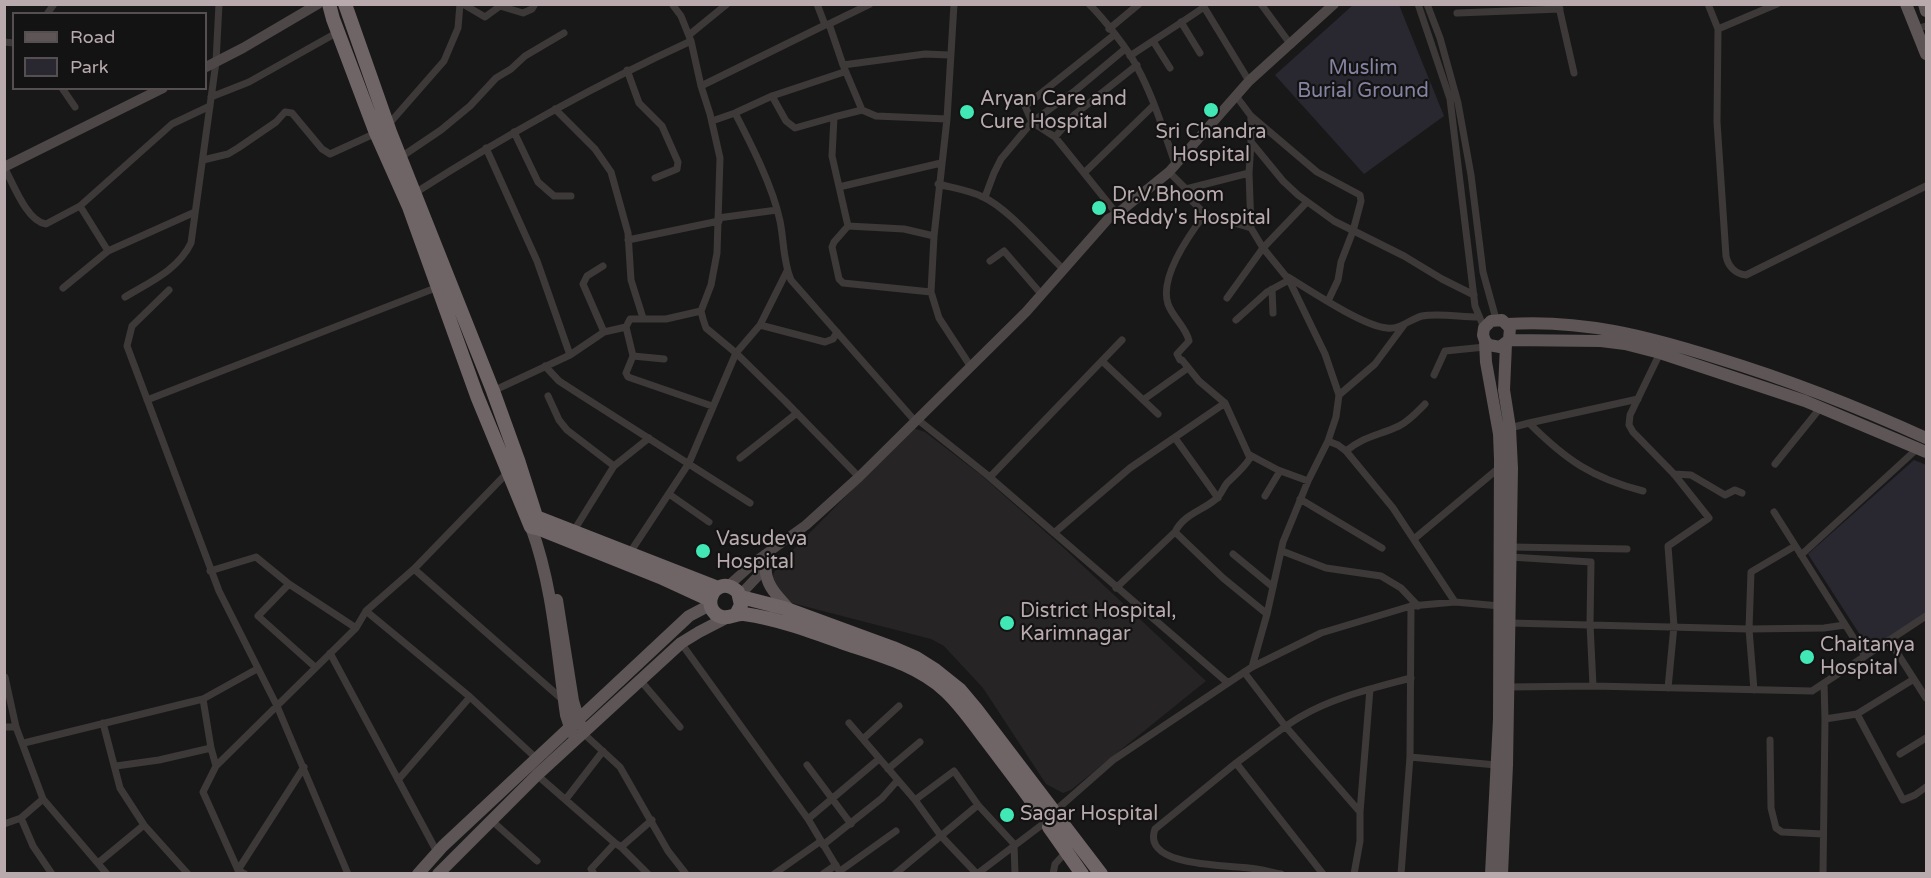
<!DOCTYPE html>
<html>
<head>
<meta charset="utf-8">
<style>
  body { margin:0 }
  #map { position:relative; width:1931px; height:878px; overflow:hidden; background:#191818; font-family:"Varela Round",sans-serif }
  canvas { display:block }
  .frame { position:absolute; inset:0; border:6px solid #b9aaae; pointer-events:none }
  .legend { position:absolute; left:12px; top:12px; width:195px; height:78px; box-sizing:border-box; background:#141313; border:2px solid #564f51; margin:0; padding:8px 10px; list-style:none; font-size:18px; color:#b9aaae }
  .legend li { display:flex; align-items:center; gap:12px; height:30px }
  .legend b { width:30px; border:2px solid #564f51 }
</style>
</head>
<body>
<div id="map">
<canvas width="1931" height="878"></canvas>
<div class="frame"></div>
<ul class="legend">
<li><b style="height:8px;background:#5d5556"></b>Road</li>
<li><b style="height:16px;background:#292831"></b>Park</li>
</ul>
</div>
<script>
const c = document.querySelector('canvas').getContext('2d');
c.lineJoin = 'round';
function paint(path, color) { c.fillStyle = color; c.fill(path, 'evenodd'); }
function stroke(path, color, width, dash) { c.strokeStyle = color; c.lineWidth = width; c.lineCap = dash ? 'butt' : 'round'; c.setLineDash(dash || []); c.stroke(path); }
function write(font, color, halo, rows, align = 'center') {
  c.font = font + ' "Varela Round",sans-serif'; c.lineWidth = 4.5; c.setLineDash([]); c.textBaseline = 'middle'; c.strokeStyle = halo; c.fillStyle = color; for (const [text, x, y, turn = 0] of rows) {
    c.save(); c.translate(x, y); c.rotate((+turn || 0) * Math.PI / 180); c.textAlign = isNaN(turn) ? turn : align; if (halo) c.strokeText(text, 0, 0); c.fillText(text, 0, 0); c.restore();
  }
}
paint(new Path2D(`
  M913,428L925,432L981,475L1066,550L1206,681L1071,790L1063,793L1046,784L983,688L944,646L931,639L784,601L771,580L777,566Z`), '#262424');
paint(new Path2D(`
  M1353,5H1399L1444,116L1364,174L1275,75Z
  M1914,460L1926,465V614L1871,652L1808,554Z`), '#292831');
stroke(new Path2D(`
  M463,4L485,17L500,6L523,13L532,9L535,4
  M672,4L681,16L691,41L701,86L710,114L720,158L717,253L711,285L701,311L703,319L706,328L736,353L785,401L859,477
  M817,4L825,25L829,24
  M954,4L947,119L934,236L931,292L939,318L971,367
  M1089,4C1104,19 1128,49 1137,67C1154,98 1164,133 1176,166
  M1261,4L1291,45
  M1418,4L1450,99L1475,306L1484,328
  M1427,4L1440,38L1458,103L1471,175L1483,272L1496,319
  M1708,4L1718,29L1717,122L1726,256C1728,266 1735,274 1746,275L1926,186
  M1204,7L1249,81
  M1559,7L1574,73
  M1457,13L1560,9
  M47,14L54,4
  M1181,22L1200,53
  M1109,29L1139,4
  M1718,29L1777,4
  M1916,29L1926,26
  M689,35L727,4
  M1114,35L1025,106L1032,122L1055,137L1117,214
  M1153,41L1170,68
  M4,42L14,43
  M1130,56C1155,39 1180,24 1204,7L1203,4
  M843,65L829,24L870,4
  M627,70L639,103L662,126L678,162L677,169L655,178
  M701,86L825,25
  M62,88L75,107
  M772,96L786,121L795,128L834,117
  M1236,96L1251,116V142L1283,181L1298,195L1334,221L1404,256L1442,279L1474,295
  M211,97L249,82L338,32
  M555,109L595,149L611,172L628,233L631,280L643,318
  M862,110L876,116L947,119
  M735,113C751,144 773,187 780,221C784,240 783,262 791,280L915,421
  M1251,116L1317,172L1360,195L1361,201L1353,231L1341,262L1338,280L1328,301
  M712,121L735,113L772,96L844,72
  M388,125L444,61L458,28L460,4
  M514,132L538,182L554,196H571
  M1055,137L1074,115L1137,65
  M1251,142L1249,173L1251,228
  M486,148L537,261L570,355L493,391
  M401,157L441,130L470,106L496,78L511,69L525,56L564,33
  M203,160L228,154L238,148L276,122L285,112L292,113L322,149L330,154L376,133
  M4,167C13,183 27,222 46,224L80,206
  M1084,173L1154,105
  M938,184C953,188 969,190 983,197C1008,208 1042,249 1063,269
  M839,187L941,163
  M1186,189L1249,173
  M415,193C504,136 595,85 691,41
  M985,197L994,173L1001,159L1032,122L1076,90L1125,49
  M195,212L108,251L80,206L172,124L210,106
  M1205,214L1251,228L1263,248L1289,280L1325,354L1339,395L1336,417L1328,441L1308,481L1283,542L1267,614L1252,667
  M718,218L777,210
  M848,226L834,242L832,247L839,279L843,283L931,292
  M934,236L904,229L848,226L832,156L834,117L862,110L843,65L925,54L949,55
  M628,240L719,221
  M990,261L1004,251L1042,295
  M603,266L587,276L583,284L604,332
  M1288,277C1311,291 1363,326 1387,328C1400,330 1410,319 1422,316C1440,313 1460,317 1478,317
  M63,288L108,251
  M1272,289L1273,313
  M169,290L132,326L127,346L219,591L277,706L348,874
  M125,297C150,282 178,270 191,243L216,62L219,4
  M1227,298L1263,248L1307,202
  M1236,320L1267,292L1289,280
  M760,325L825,342L833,339L837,332
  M626,327L633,356L626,373L628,377L712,406
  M1660,353L1630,415L1629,425L1633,432L1674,474L1709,518L1668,546L1674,626L1668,688
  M570,355L604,332L626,327L630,319H666L701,311
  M633,356L664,359
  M1102,361L1158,414
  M545,366L559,381L576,392L750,503
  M1434,375L1445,351L1485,347
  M1339,395L1375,364L1404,325
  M548,396L559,420L567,430L614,466
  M147,400L438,287
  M1143,400L1188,368
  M917,419L986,474L1228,683
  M1529,423L1638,399
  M1510,428L1529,423C1566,460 1592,478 1643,491
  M1175,438L1218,498
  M1328,441L1338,445L1346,451C1366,435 1378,436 1399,426C1409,421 1417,412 1425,404
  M1346,451L1393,508L1455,602
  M1250,455L1278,470L1308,481
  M740,458L797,413
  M1775,464L1821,407
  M1674,474L1691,475L1725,495L1735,490L1742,493
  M990,477L1122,340
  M669,494L709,522
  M1265,496L1280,471
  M1300,499L1382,548
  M1774,512L1865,656
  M573,532L614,466L649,438
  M1175,532L1223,578L1267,614
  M1054,533L1130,468L1225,403L1199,381L1182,360H1180L1177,354L1189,341C1186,327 1173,318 1168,304C1159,277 1189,235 1205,214L1190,199L1186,189L1169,172
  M1414,539L1500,467
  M1511,547L1627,549
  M1282,551L1326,568L1381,576L1401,588L1418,606
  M629,554L689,463L736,353L760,325L787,271
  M1233,554L1273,587
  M1801,555L1918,448
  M1510,557L1591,562L1590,624L1593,686
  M414,569L563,700
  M210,571L256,557L289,584L356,628
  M289,584L258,616L315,667
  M1116,588L1175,532C1184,514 1202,511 1216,499C1221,495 1223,488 1227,483C1235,475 1244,468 1250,458L1225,403
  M366,611L414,569L508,472
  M1510,623L1749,629L1824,628L1845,625
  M1889,640L1926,698
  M681,643L808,819L841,874
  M330,653L437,852
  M1244,672L1286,727L1360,812V841L1354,874
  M5,677L16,727L43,799L107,874
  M640,680L680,727
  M1508,687L1593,686L1812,691L1926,616
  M1754,690L1749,629L1751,572L1795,546
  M1857,714L1903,800L1915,795L1926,787
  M1825,719L1857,714L1914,679
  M103,723L120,788L144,825L188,874
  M849,723L915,800L941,836L977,874L1043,824
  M4,727H16
  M583,733L620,767L668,851L686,874
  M863,739L899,706
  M1770,740L1771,808L1776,828L1782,832L1823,834
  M24,743L203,699
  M1900,754L1926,738
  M1410,757L1496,765
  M1236,763C1257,748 1278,730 1300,717C1334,697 1374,688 1411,678
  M807,765L851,824
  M116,766L159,760L211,748
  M216,766L356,628L366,611L470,697L536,758
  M888,769L920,742
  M537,775L615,843
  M398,780L470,697
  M566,799L603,751
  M915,800L954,771L978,805L1014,844L1015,874
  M1055,811L1113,760L1228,683L1252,667L1321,633L1411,606L1455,602L1500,606
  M1360,812L1370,689
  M21,818L33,846L52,874
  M808,819L879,759
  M491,820L537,861
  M4,824L21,818L43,799
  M823,845L882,798L897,781
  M621,847L648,874
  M98,863L144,825
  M238,870L304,767
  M840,871L896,831
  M245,874L238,870L203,792L216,766L211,748L203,699L257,669
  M594,874L591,869L615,843L621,847L652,820
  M774,874L821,841
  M823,874L836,865
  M895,874L978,805
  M1053,874L1055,864L1066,852
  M1281,874C1270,872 1260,869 1249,868C1227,865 1141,867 1155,829L1236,763L1323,874
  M1401,874L1410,757L1411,606
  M1823,874L1825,719L1824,683`), '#3e3939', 7);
stroke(new Path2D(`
  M206,67L243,48L318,4
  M4,167L163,88
  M728,586L756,561L806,525L859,477L1026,312L1108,219L1117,214L1169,172L1249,81L1334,4
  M740,595L757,577L767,561`), '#4e4748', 10);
stroke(new Path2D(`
  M1906,4L1926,54
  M1924,4L1926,11
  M1507,324C1581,319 1647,336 1717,358C1789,380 1858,407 1926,438
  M1509,340L1601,341L1625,344L1660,353L1805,401L1926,452
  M1485,341L1489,345L1500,347L1509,340L1510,328L1502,320L1491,321L1484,328L1483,335L1485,341L1486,362L1499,434L1500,459L1499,719L1491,874
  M531,527C553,586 557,653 566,715L572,733
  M766,563C763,583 777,596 790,610
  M557,600L573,701L580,724
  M418,874L443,846L689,616L710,605
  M438,874L537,775L681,643L699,632L728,617
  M1502,874L1507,765L1512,468L1510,428L1504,390L1506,344`), '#5d5556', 12);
stroke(new Path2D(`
  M329,4L333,19L376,133L409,207L477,396L531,527L540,529L660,577L710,600
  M345,4L390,132L493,391L519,463L540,529
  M531,515L718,588
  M741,597L784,608L893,648L916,658L935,670L960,690L976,709L1052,809
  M737,613L741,605L738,592C715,571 698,610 722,617C730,619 736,613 744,614C779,619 811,631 844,643C880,655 918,665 946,691C962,706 974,724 987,741C1005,765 1024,789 1041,814
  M1059,819L1101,874
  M1049,827L1082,874`), '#6f6567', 14);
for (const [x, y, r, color] of [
  [1211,110,8,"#41e8b5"],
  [967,112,8,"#41e8b5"],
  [1099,208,8,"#41e8b5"],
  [703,551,8,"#41e8b5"],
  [1007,623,8,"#41e8b5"],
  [1807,657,8,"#41e8b5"],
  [1007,815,8,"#41e8b5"]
]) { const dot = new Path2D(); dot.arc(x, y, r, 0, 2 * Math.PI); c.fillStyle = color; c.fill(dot); stroke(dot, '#141313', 2); }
write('20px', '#8583a2', '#141313', [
  ["Muslim",1363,69],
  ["Burial Ground",1363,92]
]);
write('20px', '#b9aaae', '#141313', [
  ["Aryan Care and",980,100],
  ["Cure Hospital",980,123],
  ["Sri Chandra",1211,133,"center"],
  ["Hospital",1211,156,"center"],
  ["Dr.V.Bhoom",1112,196],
  ["Reddy's Hospital",1112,219],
  ["Vasudeva",716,540],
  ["Hospital",716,563],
  ["District Hospital,",1020,612],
  ["Karimnagar",1020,635],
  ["Chaitanya",1820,646],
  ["Hospital",1820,669],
  ["Sagar Hospital",1020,815]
], 'left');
</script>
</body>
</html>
